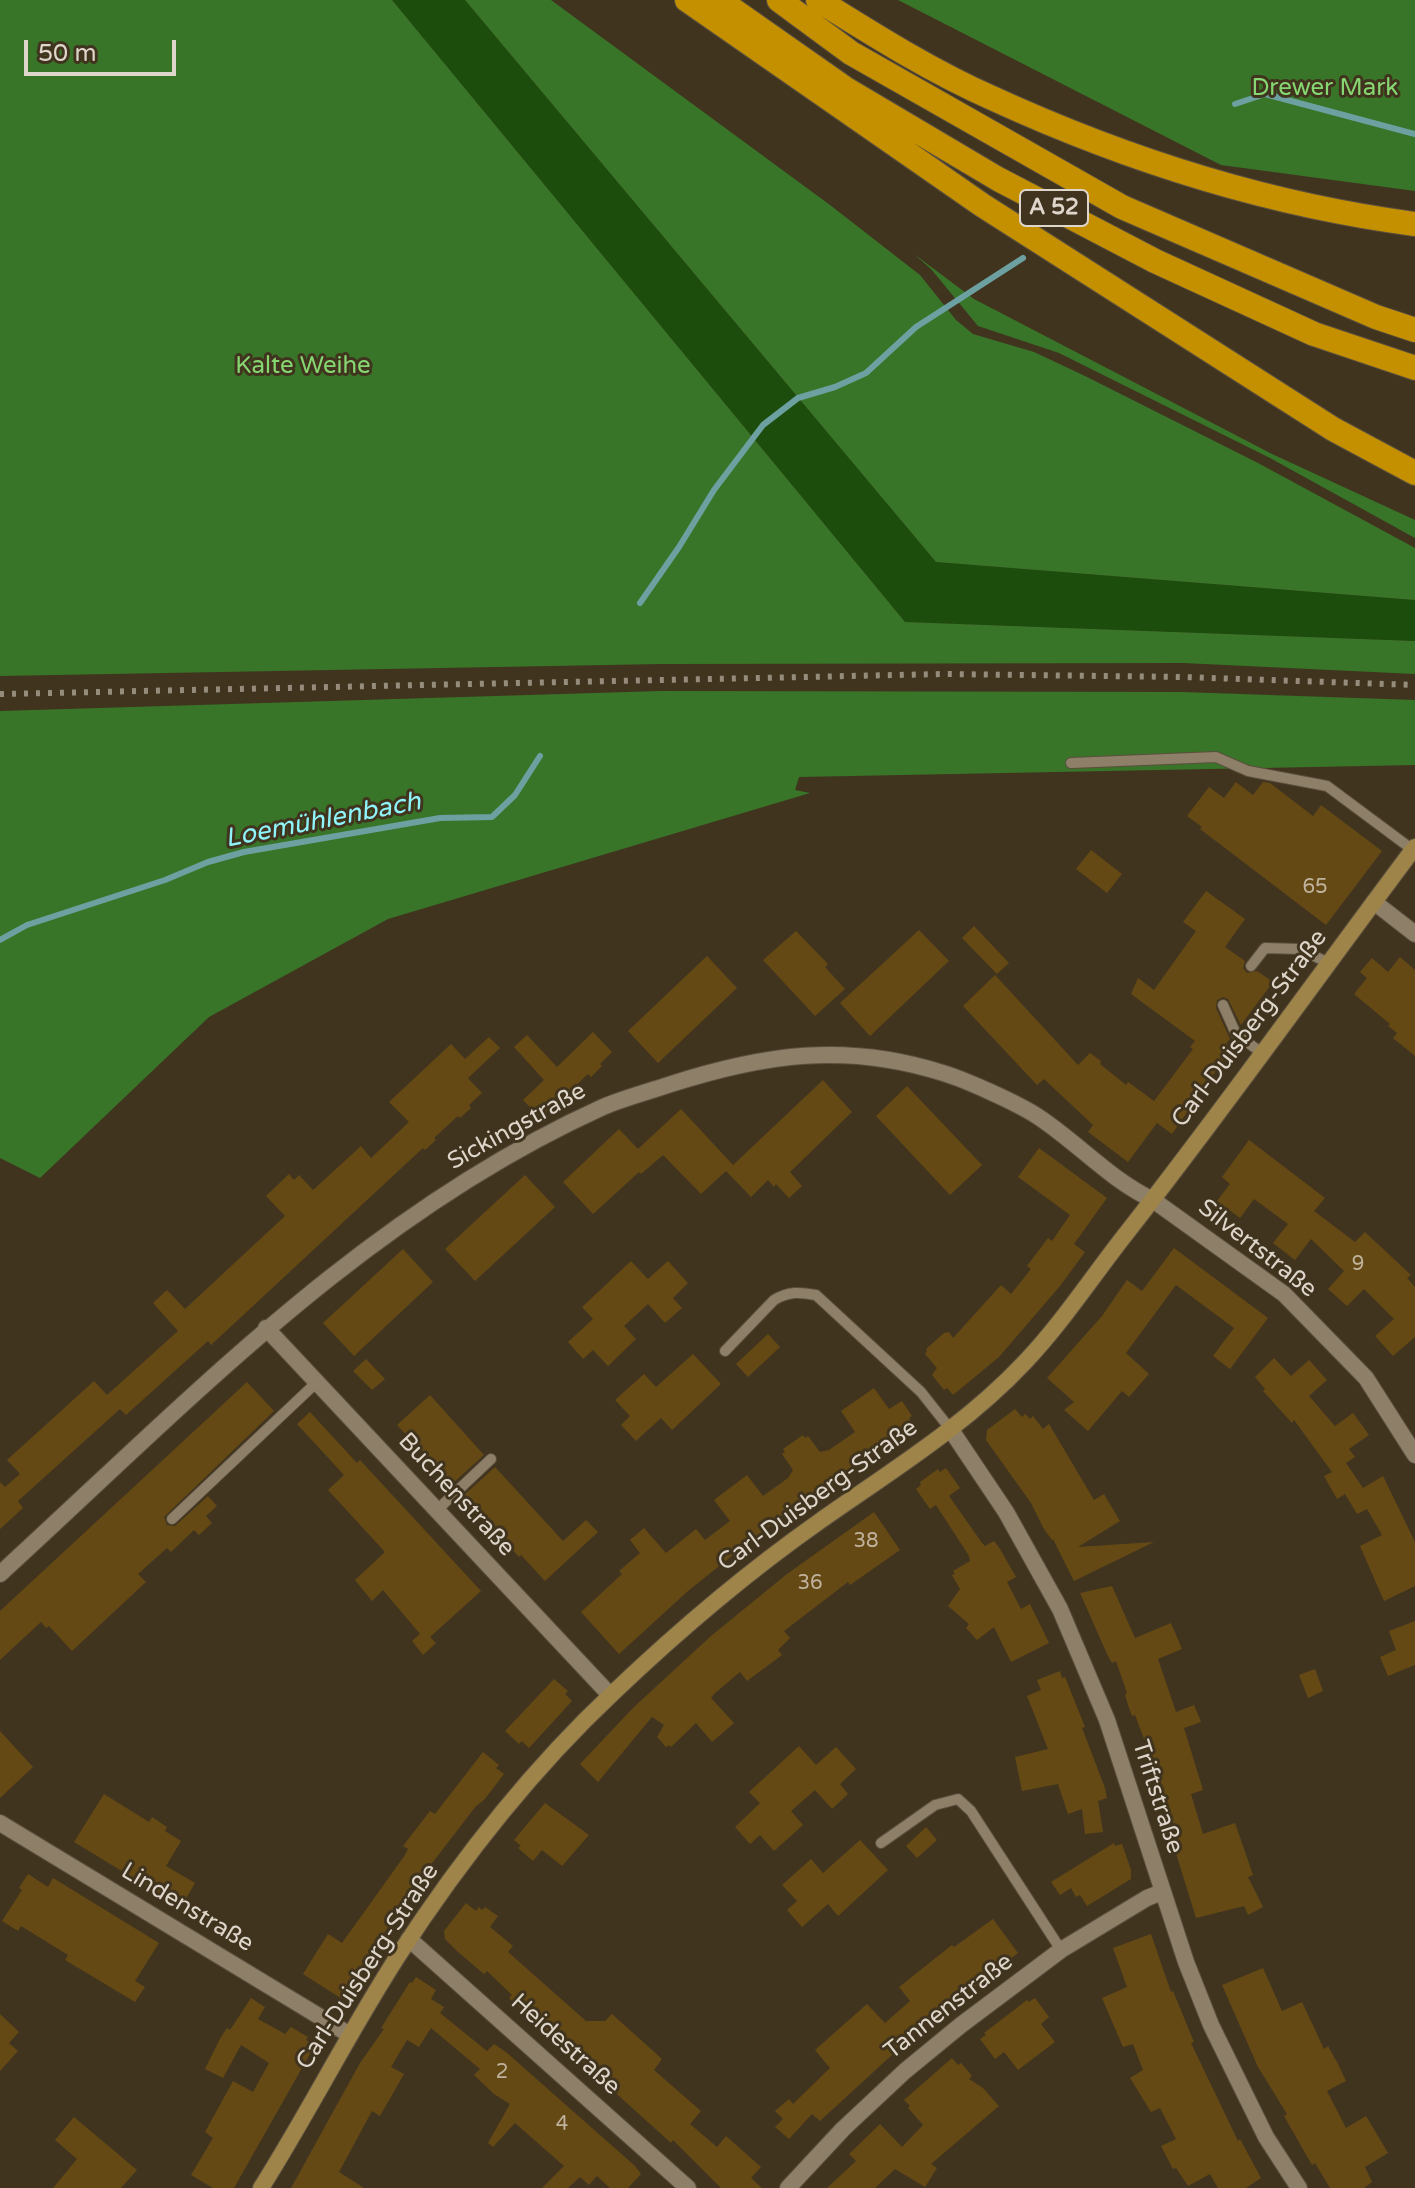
<!DOCTYPE html>
<html>
<head>
<meta charset="utf-8">
<style>
  body { margin:0 }
  #map { position:relative; width:1415px; height:2188px; overflow:hidden; background:#40341f; font-family:"Varela Round",sans-serif }
  canvas { display:block }
  .scale { position:absolute; left:24px; top:40px; width:152px; height:36px; box-sizing:border-box; border:4px solid #ded6ca; border-top:0; padding-left:10px; font-size:24px; line-height:28px; white-space:nowrap; color:#ded6ca; -webkit-text-stroke:6px #40341f; paint-order:stroke }
</style>
</head>
<body>
<div id="map">
<canvas width="1415" height="2188"></canvas>
<div class="scale">50 m</div>
</div>
<script>
const c = document.querySelector('canvas').getContext('2d');
c.lineJoin = 'round';
function paint(path, color) { c.fillStyle = color; c.fill(path, 'evenodd'); }
function stroke(path, color, width, dash) { c.strokeStyle = color; c.lineWidth = width; c.lineCap = dash ? 'butt' : 'round'; c.setLineDash(dash || []); c.stroke(path); }
function write(font, color, halo, rows, align = 'center') {
  c.font = font + ' "Varela Round",sans-serif'; c.lineWidth = 6; c.setLineDash([]); c.textBaseline = 'middle'; c.strokeStyle = halo; c.fillStyle = color; for (const [text, x, y, turn = 0] of rows) {
    c.save(); c.translate(x, y); c.rotate((+turn || 0) * Math.PI / 180); c.textAlign = isNaN(turn) ? turn : align; if (halo) c.strokeText(text, 0, 0); c.fillText(text, 0, 0); c.restore();
  }
}
paint(new Path2D(`
  M392,0H465L936,562L1415,600V641L905,622Z`), '#1c4d0c');
paint(new Path2D(`
  M0,0H392L905,622L1415,641V674L1183,663L661,664L0,676Z
  M465,0H551L830,205L920,275L956,320L973,334L1034,352L1085,376L1258,463L1415,548V600L936,562Z
  M898,0H1415V191L1221,165Z
  M914,254L974,299L1272,454L1415,520V538L1270,458L1059,353L978,326L931,269Z
  M661,691L1182,692L1415,700V765L799,777L795,790L810,793L388,919L209,1017L40,1178L0,1158V711Z`), '#397528');
stroke(new Path2D(`
  M1235,104L1265,94L1415,134
  M640,603L679,547L714,490L763,425L798,398L835,387L866,373L916,327L1023,258
  M0,940L27,925L165,880L208,862L244,852L440,818L492,817L515,795L540,756`), '#6da1a1', 6);
paint(new Path2D(`
  M1236,782L1253,795L1263,782L1270,783L1313,816L1321,805L1382,851L1326,925L1200,829L1202,827L1187,816L1209,787L1224,798Z
  M1091,850L1122,874L1107,893L1076,869Z
  M1206,891L1245,919L1225,947L1245,961L1243,968L1247,973L1257,971L1273,982L1241,1025L1228,999L1223,997L1217,1000L1216,1008L1230,1039L1226,1044L1232,1048L1172,1134L1157,1123L1128,1162L1088,1132L1093,1125L1044,1079L1037,1085L963,1006L995,975L1078,1065L1090,1053L1101,1061L1100,1064L1126,1085L1128,1082L1154,1101L1193,1049L1190,1047L1195,1041L1131,994L1138,978L1154,990L1196,931L1183,922Z
  M974,926L1009,963L997,974L962,938Z
  M919,930L949,961L870,1036L840,1003Z
  M796,931L828,964L825,967L845,989L815,1016L763,960Z
  M707,956L737,988L658,1063L628,1031Z
  M1400,957L1415,970V1056L1393,1038L1397,1033L1388,1026L1390,1024L1354,994L1367,978L1360,972L1372,958L1388,972Z
  M593,1032L612,1052L600,1064L602,1066L591,1077L588,1074L565,1096L567,1099L556,1110L553,1107L541,1119L523,1100L544,1080L514,1047L527,1035L557,1067Z
  M489,1037L500,1048L468,1078L482,1093L469,1105L471,1108L460,1118L458,1116L434,1138L436,1140L425,1150L423,1148L211,1345L208,1341L126,1415L120,1409L18,1501L23,1508L0,1529V1482L5,1487L20,1474L7,1460L94,1381L107,1395L178,1331L153,1303L167,1290L185,1309L285,1216L266,1196L289,1174L294,1180L299,1175L313,1190L361,1146L371,1158L409,1122L389,1102L451,1044L465,1059Z
  M823,1080L852,1112L790,1172L802,1186L789,1198L776,1184L774,1187L768,1180L751,1197L726,1171L701,1194L663,1155L641,1174L639,1172L593,1214L563,1182L619,1129L638,1149L681,1109L733,1165Z
  M907,1086L982,1165L950,1195L876,1116Z
  M1249,1140L1325,1198L1314,1211L1355,1242L1365,1232L1411,1275L1407,1278L1415,1287V1337L1393,1356L1375,1336L1394,1319L1364,1289L1347,1306L1328,1289L1344,1271L1311,1239L1295,1260L1273,1243L1288,1224L1254,1199L1240,1218L1217,1201L1230,1184L1222,1177Z
  M1039,1148L1107,1198L1074,1244L1085,1252L1060,1286L999,1357L953,1395L947,1388L944,1390L932,1375L937,1368L925,1354L927,1351L926,1349L944,1333L949,1332L953,1338L1001,1285L1011,1294L1031,1269L1027,1266L1048,1238L1052,1241L1070,1215L1018,1177Z
  M525,1175L555,1207L475,1281L445,1249Z
  M1174,1248L1268,1318L1230,1369L1213,1356L1234,1328L1176,1285L1126,1353L1149,1374L1129,1397L1122,1391L1088,1431L1064,1410L1074,1402L1047,1378L1102,1316L1127,1280L1142,1291Z
  M403,1249L433,1282L354,1356L323,1323Z
  M631,1261L648,1279L668,1261L688,1283L673,1298L682,1308L665,1323L648,1304L624,1326L636,1339L608,1366L593,1350L583,1359L568,1342L593,1319L582,1307Z
  M768,1334L780,1347L748,1377L736,1364Z
  M693,1354L721,1384L672,1430L661,1418L636,1441L621,1425L630,1416L615,1400L644,1374L656,1387Z
  M1274,1358L1291,1376L1309,1360L1327,1380L1309,1396L1335,1426L1353,1413L1369,1435L1349,1449L1355,1457L1346,1463L1363,1488L1383,1476L1415,1542V1586L1384,1601L1360,1546L1382,1535L1367,1509L1357,1514L1345,1494L1337,1499L1324,1476L1332,1472L1294,1420L1292,1423L1263,1391L1265,1389L1255,1377Z
  M366,1359L385,1379L372,1390L353,1371Z
  M247,1382L274,1411L164,1517L167,1525L175,1526L208,1496L217,1506L206,1516L212,1523L199,1535L194,1530L171,1552L167,1548L138,1574L146,1582L72,1651L49,1626L46,1628L41,1622L0,1660V1611Z
  M874,1388L889,1409L902,1401L912,1416L909,1418L914,1426L788,1511L688,1591L619,1654L581,1612L622,1574L619,1571L640,1553L630,1540L644,1528L666,1553L696,1529L705,1540L730,1521L714,1500L747,1475L763,1496L788,1478L793,1470L782,1454L785,1452L783,1449L803,1435L805,1438L808,1436L820,1452L829,1450L855,1432L841,1411Z
  M430,1395L484,1455L452,1484L397,1425Z
  M1015,1409L1022,1417L1025,1414L1030,1419L1033,1416L1043,1429L1049,1424L1094,1500L1104,1494L1120,1521L1078,1547L1154,1542L1074,1581L1053,1539L1052,1540L1044,1529L1031,1503L986,1440L987,1430Z
  M310,1412L357,1463L360,1460L481,1591L430,1637L436,1643L423,1655L412,1641L420,1634L383,1590L372,1601L355,1580L385,1552L328,1490L344,1475L297,1424Z
  M495,1467L563,1541L586,1520L598,1532L545,1581L521,1555L519,1557L463,1496Z
  M946,1468L960,1488L949,1496L982,1543L985,1546L994,1541L1000,1549L1016,1577L1007,1582L1021,1609L1030,1604L1049,1643L1011,1662L994,1627L977,1640L966,1628L969,1624L948,1606L960,1589L952,1575L955,1574L953,1571L970,1561L969,1556L936,1505L930,1509L916,1489L921,1485L920,1482L938,1469L940,1472Z
  M874,1512L900,1550L850,1585L848,1582L784,1631L790,1638L778,1650L782,1655L747,1681L740,1672L714,1694L711,1698L734,1723L712,1742L696,1723L671,1747L669,1745L666,1747L657,1737L664,1725L652,1717L598,1782L580,1764L634,1707L711,1636L787,1574Z
  M1112,1586L1135,1638L1171,1623L1182,1649L1158,1659L1176,1712L1194,1705L1201,1722L1184,1728L1203,1790L1191,1794L1203,1834L1235,1823L1253,1875L1248,1877L1263,1907L1248,1915L1244,1906L1196,1918L1146,1756L1143,1745L1146,1744L1135,1715L1132,1716L1128,1705L1125,1695L1127,1693L1116,1661L1112,1663L1107,1654L1080,1593Z
  M1415,1621V1665L1388,1676L1380,1657L1396,1650L1389,1631Z
  M1315,1669L1323,1691L1308,1698L1299,1675Z
  M1060,1671L1062,1678L1065,1677L1085,1727L1082,1728L1105,1788L1107,1798L1098,1801L1103,1832L1085,1834L1082,1809L1068,1814L1058,1784L1022,1791L1015,1757L1048,1749L1027,1696L1041,1690L1037,1680Z
  M554,1679L568,1691L565,1694L572,1701L529,1748L522,1741L519,1744L505,1731Z
  M0,1731L33,1767L0,1798Z
  M799,1746L816,1765L836,1747L856,1769L840,1784L848,1794L832,1809L815,1790L791,1811L803,1825L774,1851L760,1835L750,1844L735,1827L760,1803L749,1792Z
  M483,1752L499,1765L496,1768L504,1774L484,1800L476,1806L413,1888L342,1999L303,1974L328,1934L342,1943L405,1855L408,1849L403,1846L430,1811L435,1814Z
  M104,1794L149,1822L152,1817L167,1827L165,1831L181,1841L166,1866L195,1883L181,1907L74,1842Z
  M545,1803L589,1835L562,1866L542,1850L533,1861L518,1848L521,1846L514,1840Z
  M926,1827L937,1840L917,1858L906,1846Z
  M860,1840L888,1870L838,1916L828,1904L802,1927L787,1910L797,1901L782,1885L811,1859L823,1873Z
  M1114,1843L1115,1846L1122,1844L1131,1870V1879L1087,1906L1080,1895L1076,1897L1071,1888L1060,1895L1051,1882Z
  M28,1874L48,1887L53,1878L159,1943L135,1981L145,1987L135,2002L65,1960L68,1955L42,1939L21,1926L18,1931L2,1921L22,1890L19,1888Z
  M466,1903L476,1911L479,1907L482,1910L485,1907L498,1916L490,1927L513,1946L508,1952L586,2021H605L612,2014L662,2059L654,2070L701,2111L690,2124L717,2147L726,2136L761,2167L751,2178L762,2188H721L673,2140L671,2143L577,2058L579,2055L554,2032L551,2035L509,1998L512,1995L487,1971L484,1974L458,1952L445,1939L444,1931Z
  M993,1919L1018,1953L918,2031L820,2121L812,2114L789,2139L775,2127L783,2119L775,2111L789,2099L793,2104L830,2068L815,2050L867,2004L885,2023L910,2001L899,1987L952,1945L954,1947Z
  M1151,1934L1171,1992L1173,1991L1194,2042L1191,2043L1238,2141L1240,2139L1261,2178L1246,2188H1218L1210,2174L1188,2186L1176,2168L1173,2169L1161,2146L1176,2139L1160,2108L1151,2112L1130,2078L1143,2070L1133,2044L1123,2047L1102,1998L1127,1987L1113,1948Z
  M1263,1968L1282,2011L1302,2002L1324,2049L1328,2046L1338,2064L1346,2081L1327,2091L1346,2128L1366,2116L1388,2153L1365,2167L1372,2182L1364,2188H1330L1315,2163L1312,2165L1284,2116L1287,2114L1258,2067L1222,1985Z
  M416,1977L436,1990L431,1999L444,2007L440,2013L487,2051L494,2044L506,2052L635,2166L641,2174L628,2188H610L597,2176L589,2185L580,2177L568,2188H542L564,2166L515,2123L493,2147L488,2143L510,2104L494,2094L474,2075L480,2069L431,2028L419,2047L407,2040L391,2067L404,2074L380,2116L372,2111L339,2172L364,2188H291L360,2063L384,2029L381,2028L410,1982L412,1983Z
  M251,1998L265,2007L258,2019L285,2034L291,2027L308,2037L306,2040L315,2045L234,2188H213L191,2175L213,2138L205,2132L233,2081L253,2092L269,2063L241,2045L223,2078L205,2069L221,2037L227,2028L230,2030Z
  M1035,1998L1049,2017L1041,2024L1055,2042L1018,2070L1004,2052L995,2059L980,2039L986,2035L984,2033L1027,2000L1029,2002Z
  M0,2014L19,2032L9,2043L18,2051L0,2071Z
  M952,2058L958,2065L961,2063L972,2076L969,2079L983,2088L999,2106L931,2164L937,2168L925,2187L895,2169L875,2188H827L856,2161L849,2154L880,2124L902,2147L923,2125L908,2108L910,2106L904,2100Z
  M74,2117L137,2170L121,2188H53L77,2159L55,2140Z`), '#654915');
const lane = new Path2D(`
  M1071,763L1216,757L1248,771L1327,786L1413,850
  M1251,966L1265,948L1299,949L1329,963
  M1223,1005L1236,1034L1262,1053
  M725,1351L774,1300C789,1291 800,1292 816,1295L921,1392L951,1430
  M437,1510L491,1459
  M172,1519L317,1382
  M881,1843L935,1805L958,1799L971,1811L1061,1950`);
const street = new Path2D(`
  M1374,902L1415,934
  M266,1328L610,1695
  M951,1430L1006,1512L1060,1609L1107,1720L1186,1962L1211,2025L1266,2137L1299,2188
  M0,1574C189,1401 366,1214 603,1107C624,1098 647,1092 668,1085C764,1054 846,1042 943,1073C966,1080 1017,1103 1037,1116C1077,1142 1109,1179 1153,1200L1284,1294L1366,1378L1415,1455
  M0,1823L350,2035
  M409,1939L688,2188
  M788,2188L843,2129L905,2071L961,2025L1061,1950L1147,1898L1162,1892`);
const secondary = new Path2D(`
  M261,2188C309,2112 349,2032 398,1956C459,1862 531,1770 613,1693C678,1631 746,1573 820,1521C891,1471 965,1426 1025,1362C1062,1323 1092,1277 1125,1235C1225,1108 1318,976 1415,847`);
const highway = new Path2D(`
  M687,0L982,205L1333,429L1415,473
  M719,0L846,89L998,179L1155,261L1314,334L1415,368
  M779,0L851,53L1122,207L1376,317L1415,330
  M818,0C874,35 931,71 992,98C1125,159 1270,205 1415,224`);
stroke(lane, '#5a4f3d', 12);
stroke(street, '#5a4f3d', 18);
stroke(secondary, '#5a4f3d', 18);
stroke(highway, '#5a4f3d', 26);
stroke(lane, '#8e7f68', 10);
stroke(street, '#8e7f68', 16);
stroke(secondary, '#9e8449', 16);
stroke(highway, '#c49000', 24);
stroke(new Path2D(`
  M0,694L944,674L1182,677L1415,685`), '#968c7c', 6, [4, 8]);
write('20px', '#c0b39d', null, [
  ["65",1315,888],
  ["9",1358,1265],
  ["38",866,1542],
  ["36",810,1584],
  ["2",502,2073],
  ["4",562,2125]
]);
for (const [x, y, w] of [
  [1054,208,68]
]) { const box = new Path2D(); box.roundRect(x - w / 2, y - 18, w, 36, 6); c.fillStyle = '#40341f'; c.fill(box); stroke(box, '#ded6ca', 2); }
write('bold 22px', '#ded6ca', null, [
  ["A 52",1054,208]
]);
write('24px', '#86d771', '#40341f', [
  ["Drewer Mark",1325,89],
  ["Kalte Weihe",303,367]
]);
write('24px', '#ded6ca', '#40341f', [
  ["Carl-Duisberg-Straße",1250,1029,-53],
  ["Sickingstraße",517,1127,-29],
  ["Silvertstraße",1257,1249,38],
  ["Buchenstraße",456,1495,47],
  ["Carl-Duisberg-Straße",818,1496,-36],
  ["Triftstraße",1157,1797,72],
  ["Lindenstraße",187,1908,31],
  ["Carl-Duisberg-Straße",368,1967,-57],
  ["Tannenstraße",949,2007,-38],
  ["Heidestraße",565,2045,42]
]);
write('italic 26px', '#8ff4fa', '#40341f', [
  ["Loemühlenbach",323,821,-11]
]);
</script>
</body>
</html>
